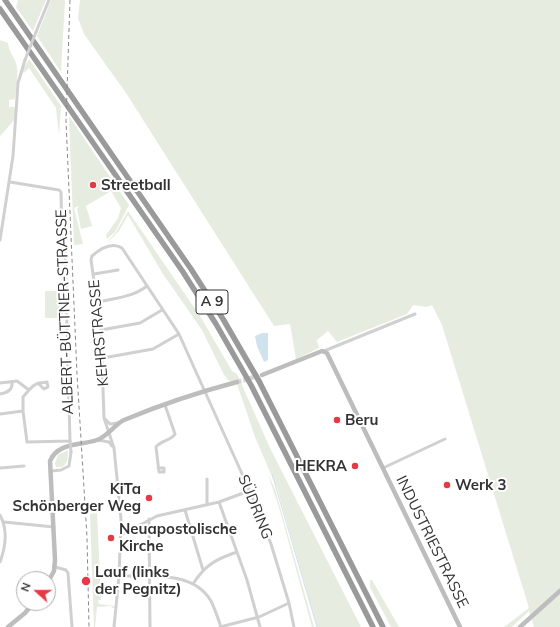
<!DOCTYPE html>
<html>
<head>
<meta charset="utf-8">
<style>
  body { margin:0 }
  #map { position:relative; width:560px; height:627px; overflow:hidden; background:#fff; font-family:Mulish,sans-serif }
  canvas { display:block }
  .north { position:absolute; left:16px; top:571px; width:40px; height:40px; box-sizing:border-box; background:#fff; border:1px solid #adadad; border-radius:50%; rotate:291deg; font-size:11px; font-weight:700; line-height:16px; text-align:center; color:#333 }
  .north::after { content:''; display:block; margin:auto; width:14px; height:18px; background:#e63946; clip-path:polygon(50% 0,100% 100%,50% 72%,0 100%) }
</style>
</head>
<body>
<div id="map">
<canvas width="560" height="627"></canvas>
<div class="north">N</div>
</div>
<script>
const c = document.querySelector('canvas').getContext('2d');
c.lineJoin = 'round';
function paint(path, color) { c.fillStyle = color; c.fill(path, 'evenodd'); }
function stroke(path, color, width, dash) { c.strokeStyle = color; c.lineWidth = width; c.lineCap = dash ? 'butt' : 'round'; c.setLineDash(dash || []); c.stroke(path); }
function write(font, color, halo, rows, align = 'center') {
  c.font = font + ' Mulish,sans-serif'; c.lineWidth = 4; c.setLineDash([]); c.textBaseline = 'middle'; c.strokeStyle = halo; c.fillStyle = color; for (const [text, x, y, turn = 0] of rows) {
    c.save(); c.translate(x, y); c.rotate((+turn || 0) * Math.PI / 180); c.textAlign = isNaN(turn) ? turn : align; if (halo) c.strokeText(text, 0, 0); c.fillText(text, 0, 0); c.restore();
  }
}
paint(new Path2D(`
  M11,0H46L33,31L16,7L18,0Z
  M51,0H65L61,72L37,36Z
  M80,0H560V627H534L529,611L512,627H504L529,608L442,325L432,305L426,307L413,305L407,314L337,342L328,331L317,340L319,348L296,359L290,324L274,326L126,93L84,34L78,18Z
  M0,40L8,43C9,53 14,56 16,63C19,74 16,89 15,99L9,100V107H15L16,118L0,136Z
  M29,59L61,106L59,135L56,108L29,68L24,73L22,71Z
  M69,116L129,205L115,232L107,239L106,235L118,218L121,208L111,191L86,206L92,226L81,229L77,209L79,206L74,208L83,244L74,245Z
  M128,211L200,316L232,371L237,374L270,448L361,627H317L277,488L255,437L236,381H229L224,375L202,330L163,274L128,215L119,231L110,240L112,243L109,240L116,232Z
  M45,291H63V318H45Z
  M68,450C68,457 68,463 62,467H56L55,463L58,455Z
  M268,474L275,489L314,627H312L280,511Z
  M97,513L101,600H98L99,604L114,606L113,609L111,606L97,607L95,627H94L90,514Z
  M370,580H372L399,627H391L370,587Z`), '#e6ecdf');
paint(new Path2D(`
  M262,333H268V360L264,362L257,346L255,336Z`), '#cfe2ee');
stroke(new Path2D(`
  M272,474L317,627`), '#cfe2ee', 1);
stroke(new Path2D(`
  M237,382L258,376`), '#d6d6d6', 4.5, [4.5, 2]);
stroke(new Path2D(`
  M36,32L49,0
  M0,240L13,156L18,83L25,60
  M94,274L118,270
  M98,302C116,298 133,297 147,286
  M101,330L140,323L162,310
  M324,351L415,314
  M103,358L153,349L179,334
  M0,383L17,381L29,390C35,383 38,383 47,382L48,387L44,389L38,383
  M0,394C7,393 13,390 12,382
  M23,411V397L29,390
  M0,414L23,411L27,442L70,441L65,252L62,241L61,192L59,190L10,182
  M105,419L110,424L118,423
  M98,440L109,442L112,446
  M0,468L24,466
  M158,468H164V472H159L156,447C161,440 171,441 175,434L165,405
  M383,468L445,439
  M51,471L61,470L69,466L71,452
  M207,479V504
  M219,502L247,580L260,627
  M185,510L203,570
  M0,515C8,530 6,546 0,562
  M149,519L150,627
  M4,522L54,527
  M121,535L157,516L219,502L249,491
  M55,567L66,570L68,573L72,627
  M119,576C149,577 193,570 211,601C215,609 218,618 221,627
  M193,584C205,565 216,559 237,552
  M32,605L42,607
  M114,627L119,576L121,519L114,448L104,418L101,330L91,260L92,256C100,249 112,242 122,248L179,334L192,363L248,487L271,544L289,603L294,627
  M220,627L259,617L289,603`), '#d0d0d0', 3);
stroke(new Path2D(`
  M262,375L322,351L327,353L460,627
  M48,582L54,571L55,560L50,461C58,442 80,446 97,440C108,436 114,425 124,420C160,405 199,392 237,382
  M8,627L25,613L33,603
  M520,627L560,591`), '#bdbdbd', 4.5);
stroke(new Path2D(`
  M5,0L191,269L223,319L259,381L383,627
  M0,9L183,272L216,324L251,385L373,627`), '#9a9a9a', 5.5);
stroke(new Path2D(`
  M70,0L66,121L77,374L87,537L89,627`), '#888', 1, [4, 3]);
stroke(new Path2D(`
  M25,60L36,32
  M70,441L71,452`), '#d0d0d0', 3);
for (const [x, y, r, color] of [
  [93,185,4,"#e63946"],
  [337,420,4,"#e63946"],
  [355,466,4,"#e63946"],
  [447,485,4,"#e63946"],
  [149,498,4,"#e63946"],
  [111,538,4,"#e63946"],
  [86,581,5,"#e63946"]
]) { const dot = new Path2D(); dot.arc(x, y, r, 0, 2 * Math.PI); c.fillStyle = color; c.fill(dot); stroke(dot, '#fff', 1.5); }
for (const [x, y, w] of [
  [212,302,32]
]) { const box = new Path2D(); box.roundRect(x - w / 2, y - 12, w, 24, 3); c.fillStyle = '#fff'; c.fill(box); stroke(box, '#333', 1); }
write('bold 14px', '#333', null, [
  ["A 9",212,302]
]);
write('bold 15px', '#333', '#fff', [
  ["Streetball",101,185],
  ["Beru",345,420],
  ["HEKRA",347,466,"right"],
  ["Werk 3",455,485],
  ["KiTa",141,489,"right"],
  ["Schönberger Weg",141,506,"right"],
  ["Neuapostolische",119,529],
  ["Kirche",119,546],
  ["Lauf (links",95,572],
  ["der Pegnitz)",95,589]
], 'left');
write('15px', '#333', '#fff', [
  ["ALBERT-BÜTTNER-STRASSE",65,312,-92],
  ["KEHRSTRASSE",99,333,-95],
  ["SÜDRING",255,507,68],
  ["INDUSTRIESTRASSE",432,542,64]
]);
</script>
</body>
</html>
